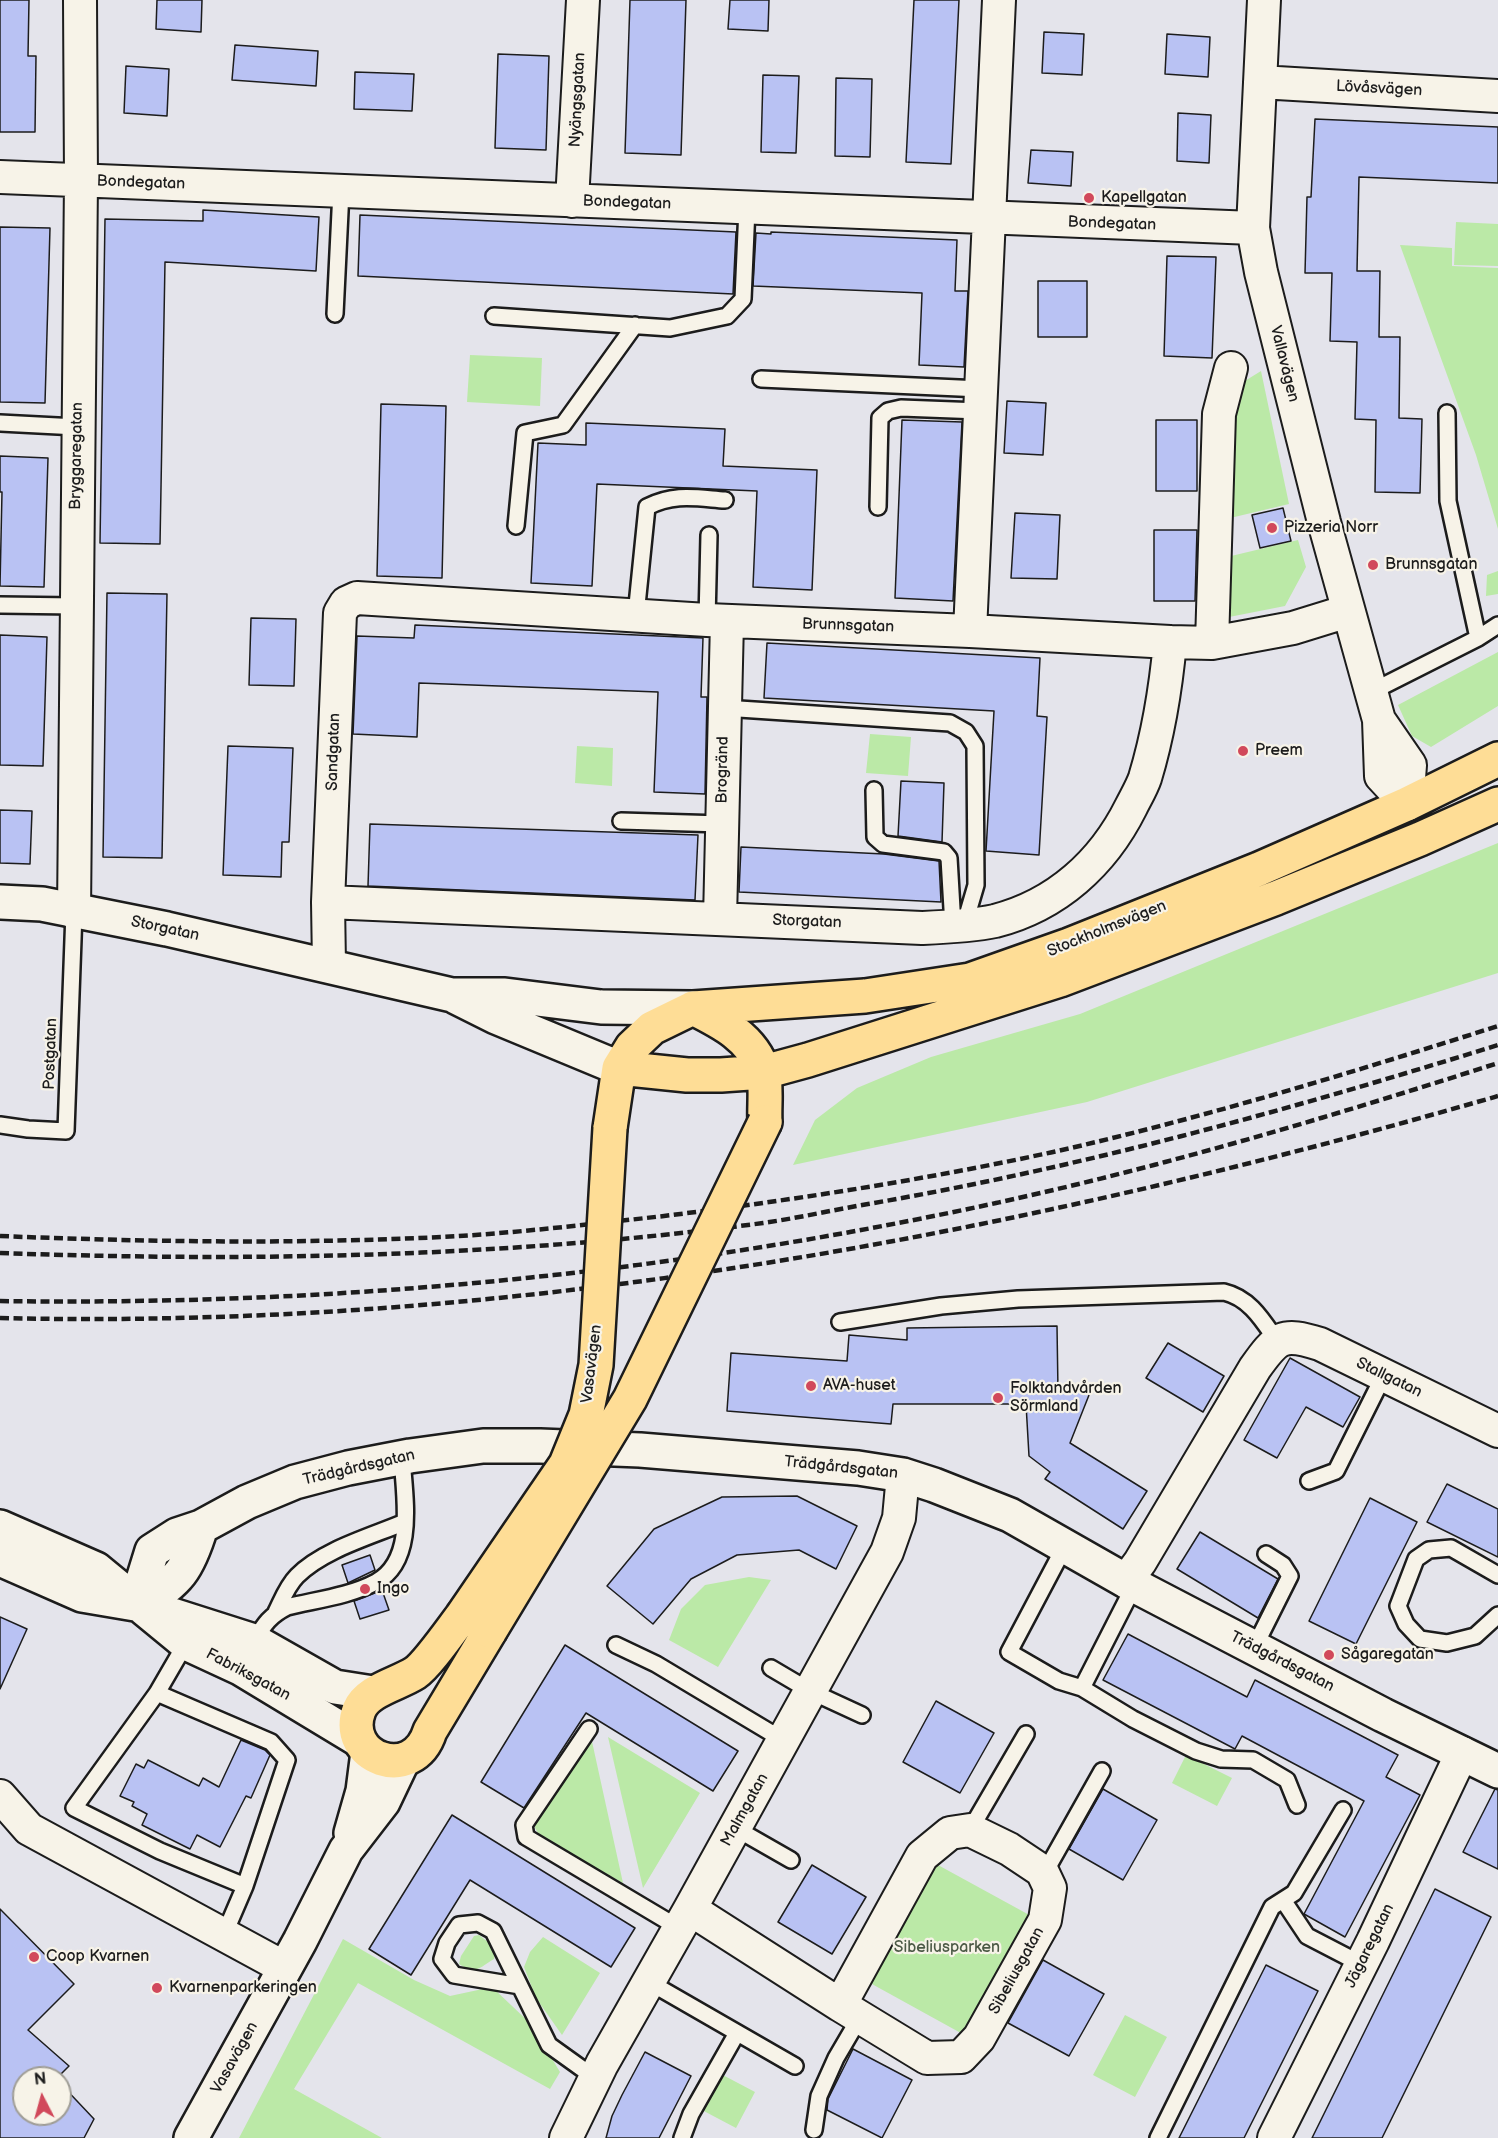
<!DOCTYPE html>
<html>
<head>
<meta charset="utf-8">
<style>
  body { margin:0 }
  #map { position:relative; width:1498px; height:2138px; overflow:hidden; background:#e4e4eb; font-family:"Balsamiq Sans",sans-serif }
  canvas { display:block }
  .north { position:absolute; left:12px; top:2066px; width:60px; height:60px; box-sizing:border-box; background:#f7f3e8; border:2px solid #9f9d96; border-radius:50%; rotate:354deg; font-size:16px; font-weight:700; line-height:24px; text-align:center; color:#1c1c1c }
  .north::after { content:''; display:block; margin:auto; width:21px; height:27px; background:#d1495b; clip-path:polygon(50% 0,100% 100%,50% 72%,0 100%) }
</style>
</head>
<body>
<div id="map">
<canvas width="1498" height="2138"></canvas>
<div class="north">N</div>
</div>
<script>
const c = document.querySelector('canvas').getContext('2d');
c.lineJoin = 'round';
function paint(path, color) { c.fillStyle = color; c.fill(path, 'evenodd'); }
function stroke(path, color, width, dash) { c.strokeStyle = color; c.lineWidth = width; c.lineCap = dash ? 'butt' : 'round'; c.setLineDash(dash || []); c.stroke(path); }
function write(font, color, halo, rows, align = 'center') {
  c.font = font + ' "Balsamiq Sans",sans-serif'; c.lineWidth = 4.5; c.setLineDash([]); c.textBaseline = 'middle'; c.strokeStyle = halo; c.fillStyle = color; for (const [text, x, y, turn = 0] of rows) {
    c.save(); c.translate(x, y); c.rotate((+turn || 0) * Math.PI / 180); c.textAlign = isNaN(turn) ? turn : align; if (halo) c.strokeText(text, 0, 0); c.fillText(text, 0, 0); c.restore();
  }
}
paint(new Path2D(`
  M1456,222L1498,224V266L1454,265Z
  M1400,245L1452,248V266L1498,268V529L1476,455Z
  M470,355L542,358L540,406L467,402Z
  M1261,371L1289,504L1226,519V412L1240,384Z
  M1298,540L1306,567L1285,606L1224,618L1227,557Z
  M1498,571V594L1486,596L1487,575Z
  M1498,652V706L1431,747L1412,736L1398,705Z
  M870,734L911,737L908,776L866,773Z
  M577,746L613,748L612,786L575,783Z
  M1498,843V973L1087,1102L793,1165L815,1120L857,1088L931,1057L1080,1014Z
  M749,1577L771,1580L718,1667L669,1640L681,1609L705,1585Z
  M591,1737L623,1883L540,1837L534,1826Z
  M608,1737L700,1793L643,1888Z
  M1186,1755L1232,1778L1217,1806L1172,1783Z
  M927,1859L1033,1917L968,2037L861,1978Z
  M479,1935L488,1942L495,1953L494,1959C479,1968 476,1975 459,1964L461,1956L474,1936Z
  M543,1937L600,1973L562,2035L536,1998L524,1967L530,1952Z
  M343,1939L414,1980L450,1996L492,1987L531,2024L560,2072L550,2089L358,1983L294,2089L382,2138H239Z
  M1125,2015L1167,2037L1135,2097L1093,2075Z
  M719,2073L755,2092L736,2128L700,2109Z`), '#bbe9a7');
const building = new Path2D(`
  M0,0H29L28,56H36L35,132H0Z
  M157,0H202L201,32L156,29Z
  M630,0H686L681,155L625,153Z
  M730,0H769L768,31L728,29Z
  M914,0H959L951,164L906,162Z
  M1044,32L1084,34L1082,75L1042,73Z
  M1167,34L1210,37L1208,77L1165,74Z
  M235,45L318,51L316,86L232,80Z
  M498,54L549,56L546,150L495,148Z
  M126,66L169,69L167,116L124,113Z
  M355,72L414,74L412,111L354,109Z
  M763,75L799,76L796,153L761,152Z
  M836,78L872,79L870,157L835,156Z
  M1178,113L1211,115L1209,163L1177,161Z
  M1315,119L1498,127V183L1359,177L1357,271H1380L1379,337H1400L1399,418L1422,419L1420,493L1375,492L1376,420L1355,419L1357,342L1330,341L1332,273H1305L1307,197H1311Z
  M1031,150L1073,152L1071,186L1028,183Z
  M203,210L319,217L316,271L165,262L160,544L100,543L105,219L203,221Z
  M360,215L736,232L733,294L358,276Z
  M0,227L50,228L45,403L0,402Z
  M771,232L957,240L955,291H968L964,367L919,365L922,293L753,286L756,233L771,234Z
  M1167,256L1216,257L1212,358L1164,356Z
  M1038,281H1087V337H1038Z
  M1007,401L1046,403L1043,455L1004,453Z
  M381,404L446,406L442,578L377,576Z
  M902,420L962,422L953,601L895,598Z
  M1156,420H1197V491H1156Z
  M586,423L725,429L723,466L817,470L812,590L753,587L757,491L597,484L592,586L531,583L538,443L586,445Z
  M0,456L48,458L44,587L0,586L2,492H0Z
  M1283,508L1291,541L1260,548L1252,515Z
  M1015,513L1060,515L1057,579L1011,578Z
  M1154,530H1197L1195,601H1154Z
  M107,593L167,594L162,858L103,857Z
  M251,618L296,619L294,686L249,685Z
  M415,625L703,638L701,697H707L705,794L654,792L658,692L419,683L417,737L353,734L357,636L414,638Z
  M0,635L47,637L43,766L0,765Z
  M767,643L1040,658L1037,716L1047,717L1039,855L986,851L994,711L764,698Z
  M228,746L293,748L289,842H282L281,877L223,875Z
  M901,781L944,783L942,842L898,836Z
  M0,810L32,811L30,864L0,863Z
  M370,824L698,835L695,900L368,886Z
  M741,847L884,854L939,861L941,902L739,892Z
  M1057,1326L1058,1391L1091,1390L1070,1443L1147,1491L1123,1529L1045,1479L1050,1472L1029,1456L1026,1404H893L891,1424L727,1411L731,1353L847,1361L849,1335L907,1340V1328Z
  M1168,1343L1224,1376L1203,1412L1146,1378Z
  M1290,1358L1360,1397L1343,1427L1306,1407L1277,1458L1244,1440Z
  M1447,1484L1498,1509V1557L1427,1522Z
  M797,1496L857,1526L836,1569L799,1550L737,1555L691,1579L653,1624L607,1586L654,1529L722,1497Z
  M1370,1498L1417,1522L1356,1644L1309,1621Z
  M1200,1532L1278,1579L1258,1618L1177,1569Z
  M370,1555L375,1570L348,1583L342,1565Z
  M382,1590L389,1610L360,1619L354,1601Z
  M0,1617L27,1629L0,1689Z
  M1128,1634L1247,1697L1255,1680L1398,1755L1386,1777L1420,1795L1345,1937L1304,1914L1364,1801L1242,1736L1235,1749L1103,1680Z
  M565,1645L738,1751L713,1791L586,1713L524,1808L481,1782Z
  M936,1701L994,1733L960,1793L903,1762Z
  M241,1740L265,1750L270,1755L251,1798L246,1796L220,1847L197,1835L190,1849L142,1825L147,1814L132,1806L134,1802L120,1796L136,1764L144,1768L148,1760L199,1786L203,1778L219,1787Z
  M1103,1789L1157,1820L1123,1880L1069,1849Z
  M1495,1789L1498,1790V1869L1463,1852Z
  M452,1815L635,1928L611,1967L470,1880L411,1975L369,1949Z
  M812,1865L866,1897L832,1954L778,1922Z
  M1435,1889L1491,1917L1382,2138H1312Z
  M0,1909L74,1984L28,2030L69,2066L57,2078H24V2114H60V2083L94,2119L84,2138H0Z
  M1043,1960L1104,1994L1069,2056L1008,2023Z
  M1266,1965L1318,1991L1244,2138H1179Z
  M853,2049L912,2080L882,2138L827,2110L828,2099Z
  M645,2052L691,2076L659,2138H606L612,2116L622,2095Z`);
paint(building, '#b9c2f3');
stroke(building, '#1c1c1c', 1.5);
const service = new Path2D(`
  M335,314L341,191
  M494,316L670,328L727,316L743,299L747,208
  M761,379L981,389
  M1447,413L1448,501L1478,638
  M0,423L77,427
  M878,507L880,418L888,411L901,408L980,411
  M516,526L525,433L563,425L635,325
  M0,605L76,606
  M636,615L647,507C674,493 696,498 725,500
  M707,620L709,535
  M1371,692L1478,638L1498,625
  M724,708L950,723L966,732L975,746L976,885L964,926
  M874,790L875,837L883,844L944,852L949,858L953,926
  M621,821L722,824
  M0,1125L28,1129L66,1131L74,912
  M840,1322L941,1306L1018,1299L1224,1292C1250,1298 1263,1321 1277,1341
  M1309,1481L1336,1471L1384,1375
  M1065,1546L1009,1652L1059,1681L1082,1688L1133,1719L1196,1751L1221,1759L1253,1760L1287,1780L1297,1805
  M1498,1575L1451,1548L1429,1550L1416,1559L1398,1606L1406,1624L1420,1639L1447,1643L1475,1636L1498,1615
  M276,1612C282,1600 287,1586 297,1576C322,1550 372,1536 405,1522
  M254,1641C264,1625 269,1616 287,1607C315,1600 350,1596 376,1582C417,1560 404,1495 402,1457
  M616,1645L656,1664L783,1740
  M1254,1648L1290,1576L1283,1565L1266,1554
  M771,1668L810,1691L862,1715
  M1082,1688L1134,1586
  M157,1693L74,1808L160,1851L245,1886L287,1760L271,1742L157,1693L186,1643
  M589,1729L524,1825L526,1837L679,1928
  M735,1828L791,1860
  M970,1830L1026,1734
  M1044,1874L1102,1771
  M1283,1900L1307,1936L1361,1964
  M224,1935L245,1886
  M649,1982L795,2066
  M520,1986L454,1975L442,1959L447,1943L459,1925L478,1923L493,1931L549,2045L595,2078
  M814,2130L819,2096L836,2058L860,2017
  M682,2138L691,2114L737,2033
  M1158,2138L1272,1907L1294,1893L1343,1810`);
const minor = new Path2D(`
  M1264,0L1253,228L1261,272L1324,522L1379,720L1381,776L1407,804
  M1260,82L1498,96
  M0,177L1253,228
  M572,201L583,0
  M970,631L999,0
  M1212,643L1219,414L1231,368
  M1379,720L1410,765L1407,804
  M328,902L922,928C946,927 971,926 995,921C1057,905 1103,863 1131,807C1136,797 1142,787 1145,778C1158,735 1166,686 1170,642
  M74,912L81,180L80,0
  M720,919L727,621
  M329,965L328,902L340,613L346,603L357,598L707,620L970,631L1170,642L1212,643L1293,628L1348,611
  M1126,1581L1140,1562L1255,1368C1277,1337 1282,1332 1320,1344L1498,1431
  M0,1796L29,1829L285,1968
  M690,1909L840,2005L927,2058L961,2057L979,2038L1045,1920L1050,1888L1042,1871L1009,1849L970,1830L950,1833L922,1856L840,2005
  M566,2138L602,2064L690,1909L887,1552L899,1518L903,1475
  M1274,2138L1373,1941L1462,1753`);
const tertiary = new Path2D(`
  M0,902L42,904L167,929L452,995H505L601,1007L693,1008
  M456,997L496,1017L619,1068
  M0,1527L96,1569L186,1643L240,1668L359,1740
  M0,1559L82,1595L141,1605L254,1641L335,1687L373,1693
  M141,1605L143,1580L152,1551L177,1535L201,1527L247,1502L295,1482L348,1468L410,1456L483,1446H540L640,1450L858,1468L903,1475L934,1485L1010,1515L1126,1581L1383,1715L1498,1771
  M141,1605C179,1581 188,1570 201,1527`);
const secondary = new Path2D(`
  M351,1833L363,1791L368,1752
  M191,2138L300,1941L346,1850L383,1802L403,1760`);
const primary = new Path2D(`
  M693,1008C721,1022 753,1038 763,1071C767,1084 764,1108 765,1122
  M619,1068L687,1075H721L764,1072L808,1060L1060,980L1276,898L1420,839L1498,804
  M610,1128L619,1068L632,1047L652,1028L693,1008L865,996L970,980L1069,945L1259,869L1407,804L1498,759
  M462,1616C452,1629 427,1665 415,1673C398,1684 367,1690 359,1710C341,1758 413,1785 430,1731L490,1631`);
stroke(service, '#1c1c1c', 20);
stroke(minor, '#1c1c1c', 36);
stroke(tertiary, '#1c1c1c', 38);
stroke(secondary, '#1c1c1c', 38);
stroke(primary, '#1c1c1c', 38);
stroke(service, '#f7f3e8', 15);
stroke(minor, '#f7f3e8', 32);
stroke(tertiary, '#f7f3e8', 33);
stroke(secondary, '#f7f3e8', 33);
stroke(primary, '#fedd96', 33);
stroke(new Path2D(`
  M0,1236C148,1242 296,1244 443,1237C517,1233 591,1224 664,1216C801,1199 937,1178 1071,1148C1216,1114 1357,1071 1498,1026
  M0,1253C256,1262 509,1257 763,1223C798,1218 833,1210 868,1204C1084,1167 1289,1110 1498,1045
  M0,1301C335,1306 669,1274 996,1203C1166,1166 1333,1116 1498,1063
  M0,1318C510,1330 1010,1237 1498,1096`), '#1c1c1c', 4.5, [9, 4.5]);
const primaryBridge = new Path2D(`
  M462,1616L566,1464L586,1415L596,1365L610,1128
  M490,1631L630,1399L765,1122`);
stroke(primaryBridge, '#1c1c1c', 38, []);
stroke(primaryBridge, '#fedd96', 33);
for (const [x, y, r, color] of [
  [1089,198,6,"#d1495b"],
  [1272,528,6,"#d1495b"],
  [1373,565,6,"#d1495b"],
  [1243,751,6,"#d1495b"],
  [811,1386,6,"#d1495b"],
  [998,1398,6,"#d1495b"],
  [365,1589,6,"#d1495b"],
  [1329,1655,6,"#d1495b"],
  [34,1957,6,"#d1495b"],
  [157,1988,6,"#d1495b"]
]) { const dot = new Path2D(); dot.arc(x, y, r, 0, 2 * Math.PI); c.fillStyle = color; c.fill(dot); stroke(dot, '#f7f3e8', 2); }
write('16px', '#1c1c1c', '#f7f3e8', [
  ["Lövåsvägen",1379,89,3],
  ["Nyängsgatan",578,100,-87],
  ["Bondegatan",141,183,2],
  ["Bondegatan",627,203,2],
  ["Bondegatan",1112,224,2],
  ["Vallavägen",1284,364,76],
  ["Bryggaregatan",77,456,-89],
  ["Brunnsgatan",848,626,2],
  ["Sandgatan",334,752,-88],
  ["Brogränd",723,770,-89],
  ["Storgatan",807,922,2],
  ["Storgatan",165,929,12],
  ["Stockholmsvägen",1107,929,-22],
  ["Postgatan",51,1054,-88],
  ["Vasavägen",592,1364,-83],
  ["Stallgatan",1389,1378,26],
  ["Trädgårdsgatan",359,1468,-13],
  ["Trädgårdsgatan",841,1468,6],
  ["Trädgårdsgatan",1282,1662,27],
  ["Fabriksgatan",248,1675,28],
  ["Malmgatan",745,1810,-61],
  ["Jägaregatan",1370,1946,-64],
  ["Sibeliusgatan",1017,1971,-61],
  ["Vasavägen",235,2058,-61]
]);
write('16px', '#1c1c1c', '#f7f3e8', [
  ["Kapellgatan",1101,198],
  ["Pizzeria Norr",1284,528],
  ["Brunnsgatan",1385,565],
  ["Preem",1255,751],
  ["AVA-huset",823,1386],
  ["Folktandvården",1010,1389],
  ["Sörmland",1010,1407],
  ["Ingo",377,1589],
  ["Sågaregatan",1341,1655],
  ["Coop Kvarnen",46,1957],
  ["Kvarnenparkeringen",169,1988]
], 'left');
write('16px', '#4c5a46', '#f7f3e8', [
  ["Sibeliusparken",947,1948]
]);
</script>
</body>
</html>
